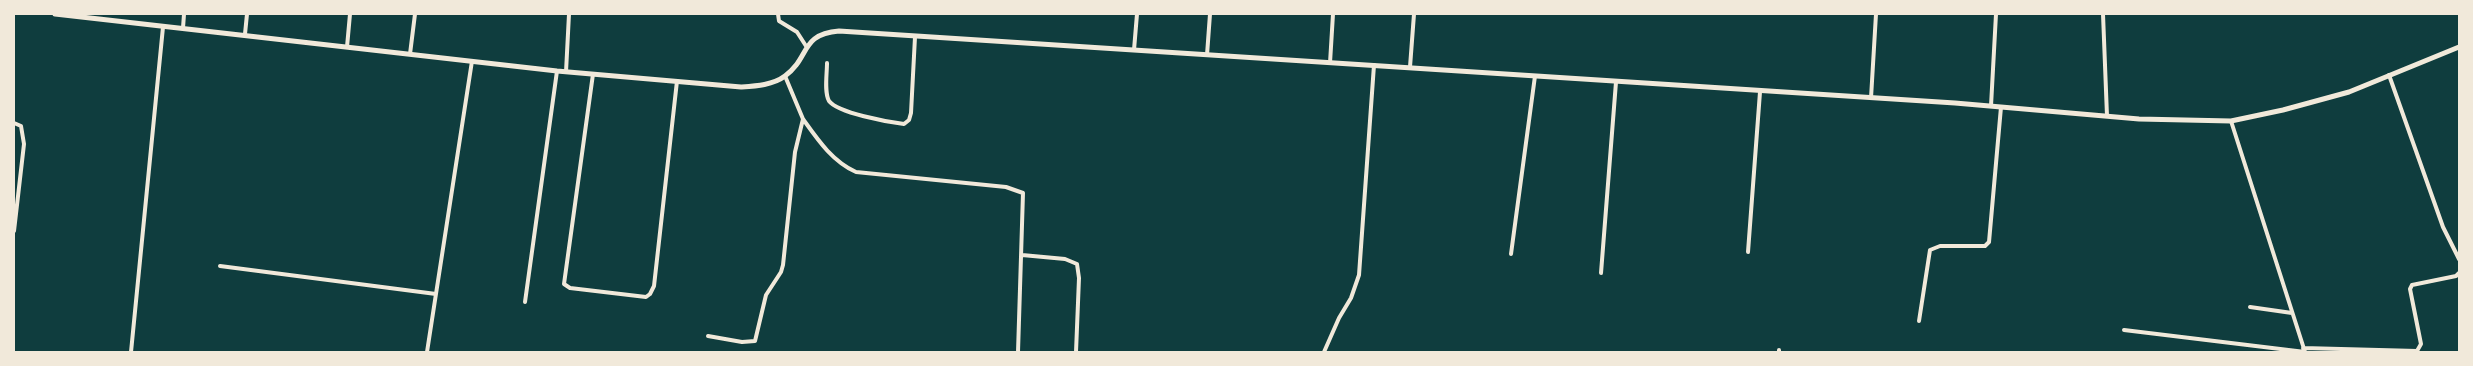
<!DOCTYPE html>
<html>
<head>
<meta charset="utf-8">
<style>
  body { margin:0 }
  #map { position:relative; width:2473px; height:366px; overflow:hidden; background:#0f3d3e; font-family:"Exo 2",sans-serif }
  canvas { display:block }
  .frame { position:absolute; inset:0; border:15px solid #f1e9da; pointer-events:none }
</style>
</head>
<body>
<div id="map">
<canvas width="2473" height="366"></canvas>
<div class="frame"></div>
</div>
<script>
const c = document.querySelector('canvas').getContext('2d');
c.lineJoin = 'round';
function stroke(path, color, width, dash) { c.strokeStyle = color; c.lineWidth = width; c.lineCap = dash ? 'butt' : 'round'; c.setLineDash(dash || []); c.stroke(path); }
stroke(new Path2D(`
  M778,14L779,21L797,32L806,46
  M2103,14L2107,116
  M183,28L184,14
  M245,34L247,14
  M347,47L350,14
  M1134,50L1137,14
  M410,54L415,14
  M1207,55L1210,14
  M827,63C827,74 824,92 829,101C838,113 888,122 904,124L909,120L911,113L915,37
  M1330,63L1333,14
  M1410,67L1414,14
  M566,72L569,14
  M593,74L564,284L570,288L646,297L650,294L654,286L677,81
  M2389,75L2443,227L2459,259
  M1871,98L1876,14
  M1991,106L1996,14
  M803,119C818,140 832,161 856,172L1006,187L1023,193L1018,352
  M2231,121L2305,352
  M14,123L21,126L24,144L14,231
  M1748,252L1760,92
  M1511,254L1535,76
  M1022,255L1065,259L1077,264L1079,278L1076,352
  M220,266L436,294
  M1601,273L1616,82
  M525,302L557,71
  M2250,307L2292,313
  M1919,321L1930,250L1940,246H1985L1989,242L2001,107
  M2124,330L2305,352
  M708,336L742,342L755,341L766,295L781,272L783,265L795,152L803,119L785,76
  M2303,348L2417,351L2421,344L2410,289L2412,285L2456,276L2459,273
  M1779,350V352
  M131,352L163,27
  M427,352L472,61
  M1324,352L1339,318L1351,298L1359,275L1374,65`), '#f1e9da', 4);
stroke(new Path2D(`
  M55,14L557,71L741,87C756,86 773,85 785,76C810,58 800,34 839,31L1955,103L2139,119L2231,121L2283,110L2349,92L2459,47`), '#f1e9da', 5);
</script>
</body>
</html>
